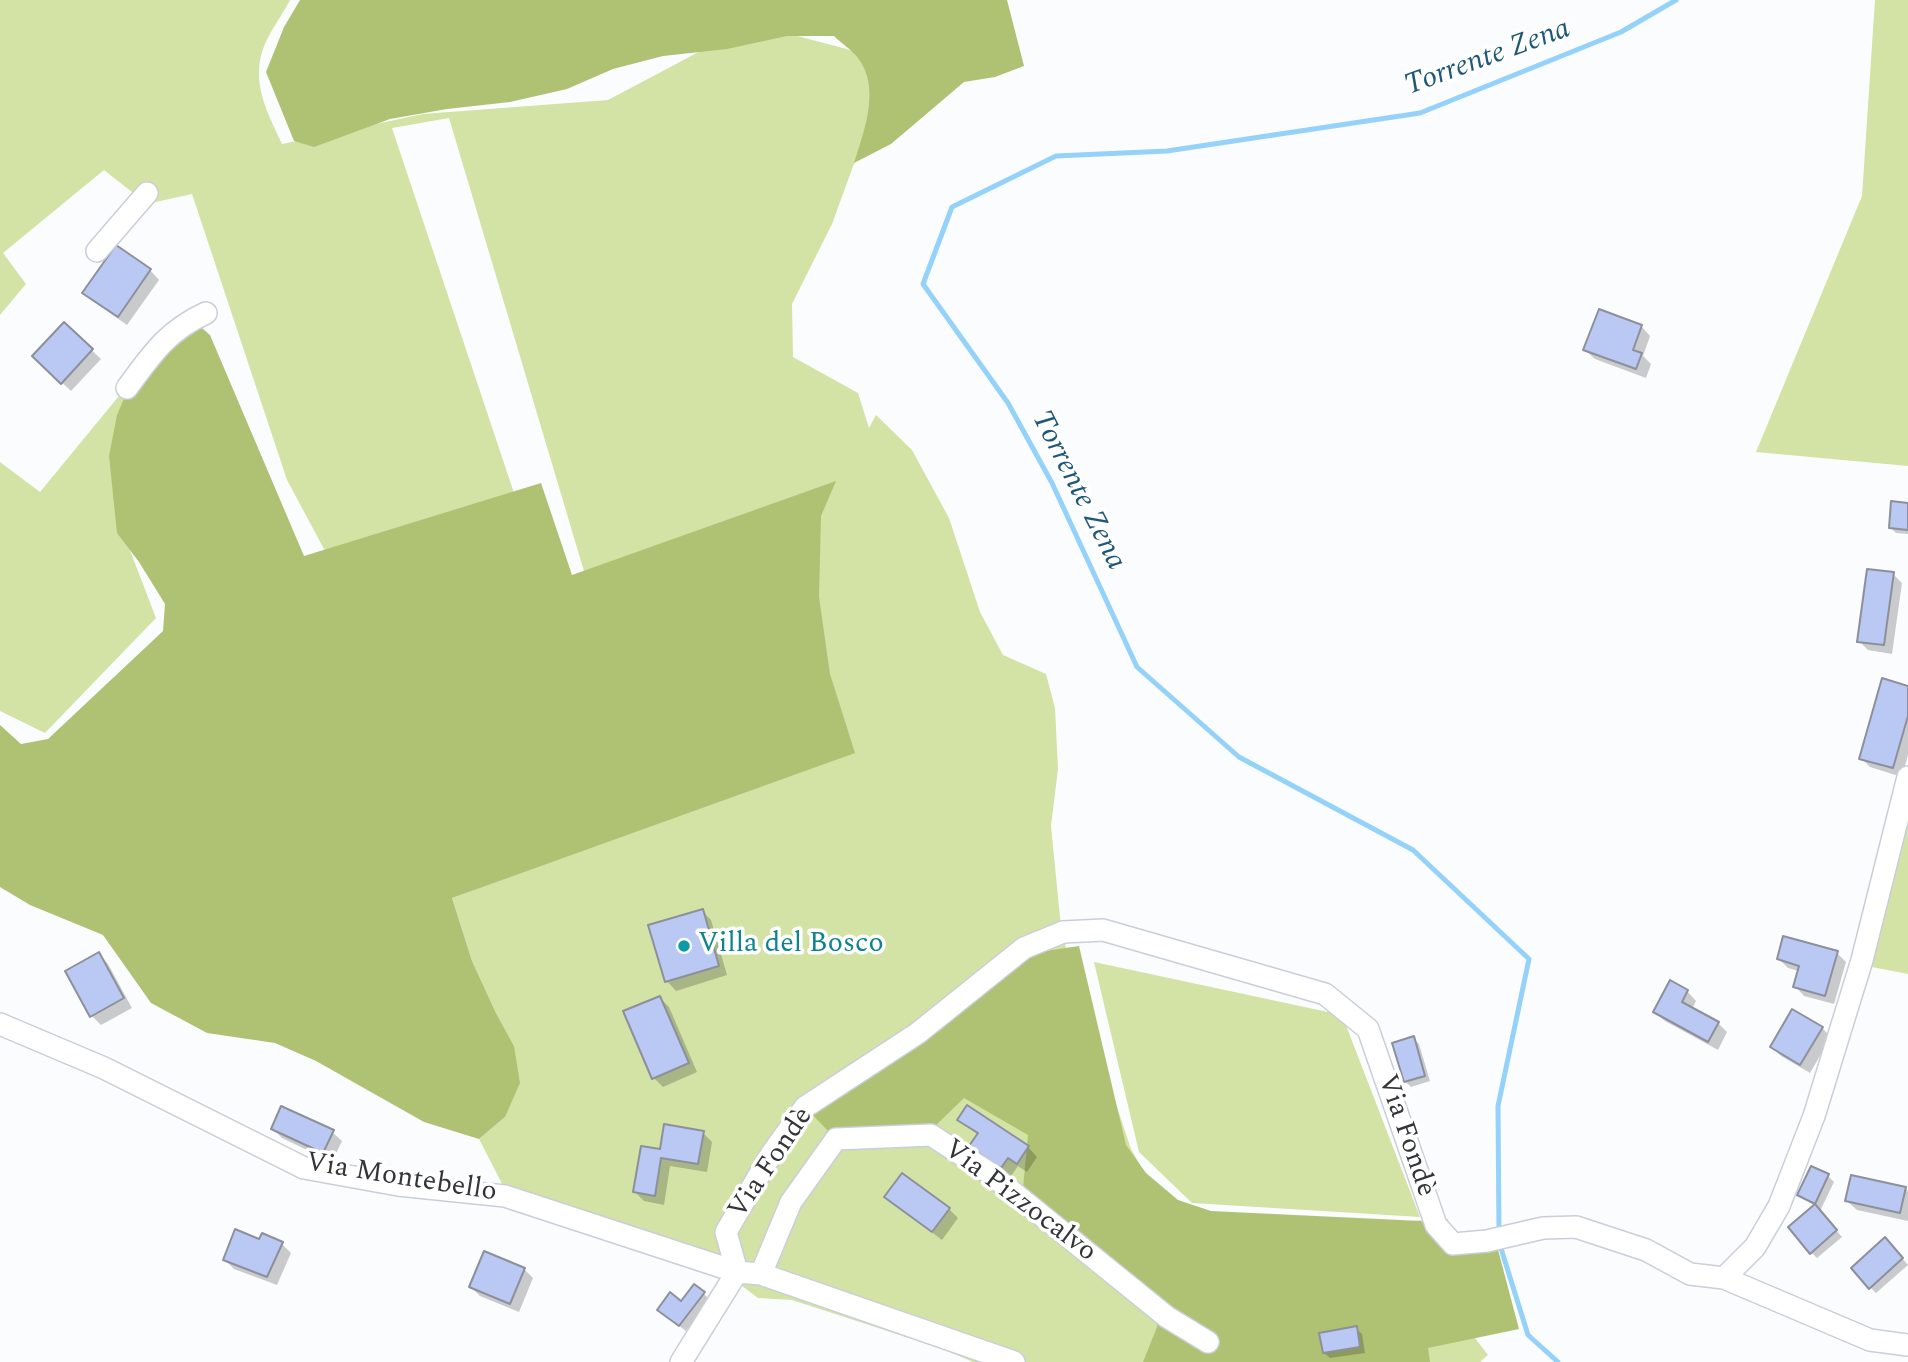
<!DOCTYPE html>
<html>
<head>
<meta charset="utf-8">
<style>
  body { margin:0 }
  canvas { display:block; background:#fbfcfe }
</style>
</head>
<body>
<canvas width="1908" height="1362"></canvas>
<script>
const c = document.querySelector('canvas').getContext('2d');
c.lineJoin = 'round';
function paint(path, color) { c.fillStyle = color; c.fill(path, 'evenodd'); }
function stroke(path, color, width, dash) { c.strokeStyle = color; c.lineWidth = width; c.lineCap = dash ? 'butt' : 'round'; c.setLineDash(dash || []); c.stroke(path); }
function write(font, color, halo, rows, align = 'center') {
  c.font = font + ' Spectral,serif'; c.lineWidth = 7; c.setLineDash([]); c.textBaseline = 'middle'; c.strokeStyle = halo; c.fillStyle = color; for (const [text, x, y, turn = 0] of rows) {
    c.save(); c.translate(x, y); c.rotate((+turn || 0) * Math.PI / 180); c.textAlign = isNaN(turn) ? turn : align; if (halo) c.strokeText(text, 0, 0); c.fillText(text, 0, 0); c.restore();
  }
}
paint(new Path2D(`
  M0,0H290C282,16 269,32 263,49C251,83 268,114 282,144L423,114L608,100L710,46L767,28L877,57L890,65L832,224L792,304L793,357L858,393L869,428L876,415L912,450L949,518L980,612L1003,655L1046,674L1055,708L1058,769L1051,826L1060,917L1069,964L1131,1149L1153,1188L1177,1204L1212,1215L1347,1224L1448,1219L1475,1338L1488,1355L1480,1362H973L943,1349L792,1300L758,1298L709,1261L513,1205L479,1139L505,1117L514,1046L496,1013L472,961L452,898L474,890L376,646L287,480L192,194L147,204L104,170L3,253L26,284L0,315ZM449,118L659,823L627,831L392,128Z
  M1875,0H1908V466L1756,452L1862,196Z
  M146,363L118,519L156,618L45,733L0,711V462L40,492Z
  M1908,811V974L1872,967Z
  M1094,962L1342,1015L1420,1217L1192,1203L1139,1152Z`), '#d2e3a5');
paint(new Path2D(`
  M300,0H1007L1024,66L995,77L964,82L891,144L854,163C864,131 881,88 858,58C852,50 841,43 834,36H787L727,49L663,56L613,69L567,89L510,102L447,109L390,119L314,147L294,141L266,72L284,27Z
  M185,313L210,335L304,556L541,483L572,575L836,481L821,516L819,597L830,674L855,753L452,898L472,961L496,1013L514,1046L520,1083L505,1117L479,1139L424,1122L316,1061L275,1043L207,1033L151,1003L103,935L30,905L0,887V725L21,744L48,739L163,631L165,604L139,562L117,533L109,456L117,415L132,380Z
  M1079,946L1126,1145L1146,1173L1178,1200L1211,1211L1421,1221L1448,1254L1497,1246L1519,1329L1428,1348L1430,1362H1143L1157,1327L1161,1297L1023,1188L1028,1135L964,1098L932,1129L828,1131L808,1110L1025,954Z`), '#afc274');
paint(new Path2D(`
  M150,270L159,280L127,325L94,302L84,292Z
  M64,324L101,359L71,391L34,356Z
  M1641,326L1650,336L1643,356L1651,364L1646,378L1595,359L1585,350Z
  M1908,505V534L1896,533L1890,527Z
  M1893,574L1902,583L1892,654L1868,650L1859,641Z
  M1908,688V755L1902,777L1870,767L1861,758Z
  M702,911L711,920L727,975L676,991L667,981Z
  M1837,953L1846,962L1834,1004L1804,996L1795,986L1799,971L1788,968L1779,959Z
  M99,954L108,964L132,1008L101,1025L92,1016L67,972Z
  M1687,991L1696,1001L1692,1009L1718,1023L1727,1032L1718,1050L1665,1021L1655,1012Z
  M660,998L669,1007L697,1072L663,1087L654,1078Z
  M1822,1028L1831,1037L1810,1073L1781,1056L1772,1047Z
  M1413,1038L1419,1044L1430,1081L1411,1087L1405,1081Z
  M959,1119L1028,1147L1037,1157L1027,1172L1018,1166L1011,1176L980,1155L971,1146L978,1135Z
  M273,1129L332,1132L342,1141L332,1162L282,1138Z
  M703,1133L712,1142L707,1172L670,1166L664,1205L644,1201L635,1192L661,1151Z
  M1828,1176L1834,1182L1820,1211L1842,1237L1817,1258L1811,1252L1815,1206L1799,1195Z
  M1905,1188L1908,1191V1221L1857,1210L1847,1201Z
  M886,1197L949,1209L958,1218L942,1240Z
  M260,1241L282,1244L291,1253L277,1285L234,1269L225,1260Z
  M1891,1245L1908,1265L1876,1293L1870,1287Z
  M524,1269L533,1278L519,1312L480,1296L471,1287Z
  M703,1293L709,1299L686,1331L665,1315L681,1303Z
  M1356,1328L1362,1334L1365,1353L1330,1358L1324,1353Z`), '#0003');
stroke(new Path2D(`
  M1499,1233L1498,1106L1529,959L1413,850L1239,757L1137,667L1052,483L1008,403L923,284L952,207L1056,156L1167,151L1420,113L1621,32L1676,0
  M1499,1242L1528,1335L1558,1362`), '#95d2fa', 5);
const building = new Path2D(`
  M116,245L151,269L118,317L82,293Z
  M1599,309L1642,325L1633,350L1642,353L1636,369L1583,350Z
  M64,322L93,349L61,384L32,356Z
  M1891,501L1908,503V530L1889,528Z
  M1867,569L1894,572L1884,645L1857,642Z
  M1882,678L1908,686V716L1893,768L1859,759Z
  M703,909L719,966L665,982L648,925Z
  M1783,936L1838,951L1825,996L1793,987L1799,966L1777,959Z
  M99,952L124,998L90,1017L65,971Z
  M1670,980L1688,990L1682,1002L1719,1022L1708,1042L1653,1012Z
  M660,996L689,1063L652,1079L623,1011Z
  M1792,1009L1823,1027L1800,1065L1770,1047Z
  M1414,1036L1425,1076L1404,1082L1392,1043Z
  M967,1105L1029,1146L1017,1164L1008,1158L1001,1168L969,1146L978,1133L957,1120Z
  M281,1106L334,1130L323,1153L271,1129Z
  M664,1124L704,1131L698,1164L661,1158L655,1196L633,1192L641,1146L660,1149Z
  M1811,1166L1829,1174L1815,1204L1797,1195Z
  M902,1173L950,1208L932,1232L884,1197Z
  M1851,1175L1906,1187L1900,1213L1845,1201Z
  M1815,1204L1837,1230L1810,1254L1788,1227Z
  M235,1229L259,1239L262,1233L283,1242L267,1277L223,1260Z
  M1885,1237L1903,1258L1869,1289L1851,1268Z
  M484,1251L525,1268L510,1304L469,1287Z
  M694,1284L705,1292L679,1326L657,1310L670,1292L681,1301Z
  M1357,1326L1360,1347L1323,1353L1319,1333Z`);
paint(building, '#b9c9f4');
stroke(building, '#8d909a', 2);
const minor = new Path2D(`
  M97,251L147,193
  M127,388C152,354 167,331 206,313
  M0,1024L104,1068L304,1168L398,1185L505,1196L737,1272L761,1274L1014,1362
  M737,1272L726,1232L772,1153L805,1107L918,1033L1024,948L1063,932L1103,930L1325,994L1368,1029L1436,1225L1453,1244L1487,1241L1543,1228L1576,1227L1646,1250L1690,1274L1724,1278L1870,1340L1908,1345
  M761,1274L791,1202L836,1139L931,1135L988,1172L1167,1317L1208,1342
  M1724,1278L1755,1247L1779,1206L1814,1116L1862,960L1908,777
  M681,1362L737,1272`);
stroke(minor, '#caced8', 24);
stroke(minor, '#fff', 21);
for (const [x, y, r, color] of [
  [684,946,7,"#0f9aa8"]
]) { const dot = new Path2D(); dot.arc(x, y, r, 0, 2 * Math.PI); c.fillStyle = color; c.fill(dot); stroke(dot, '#fff', 2.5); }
write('28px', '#0d838f', '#fff', [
  ["Villa del Bosco",698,946]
], 'left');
write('28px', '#343539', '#fff', [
  ["Via Fondè",1405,1136,71],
  ["Via Fondè",772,1164,-56],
  ["Via Montebello",401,1179,9],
  ["Via Pizzocalvo",1019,1202,37]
]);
write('italic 30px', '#1e5879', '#fff', [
  ["Torrente Zena",1488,59,-20],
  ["Torrente Zena",1077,491,63]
]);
</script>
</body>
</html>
